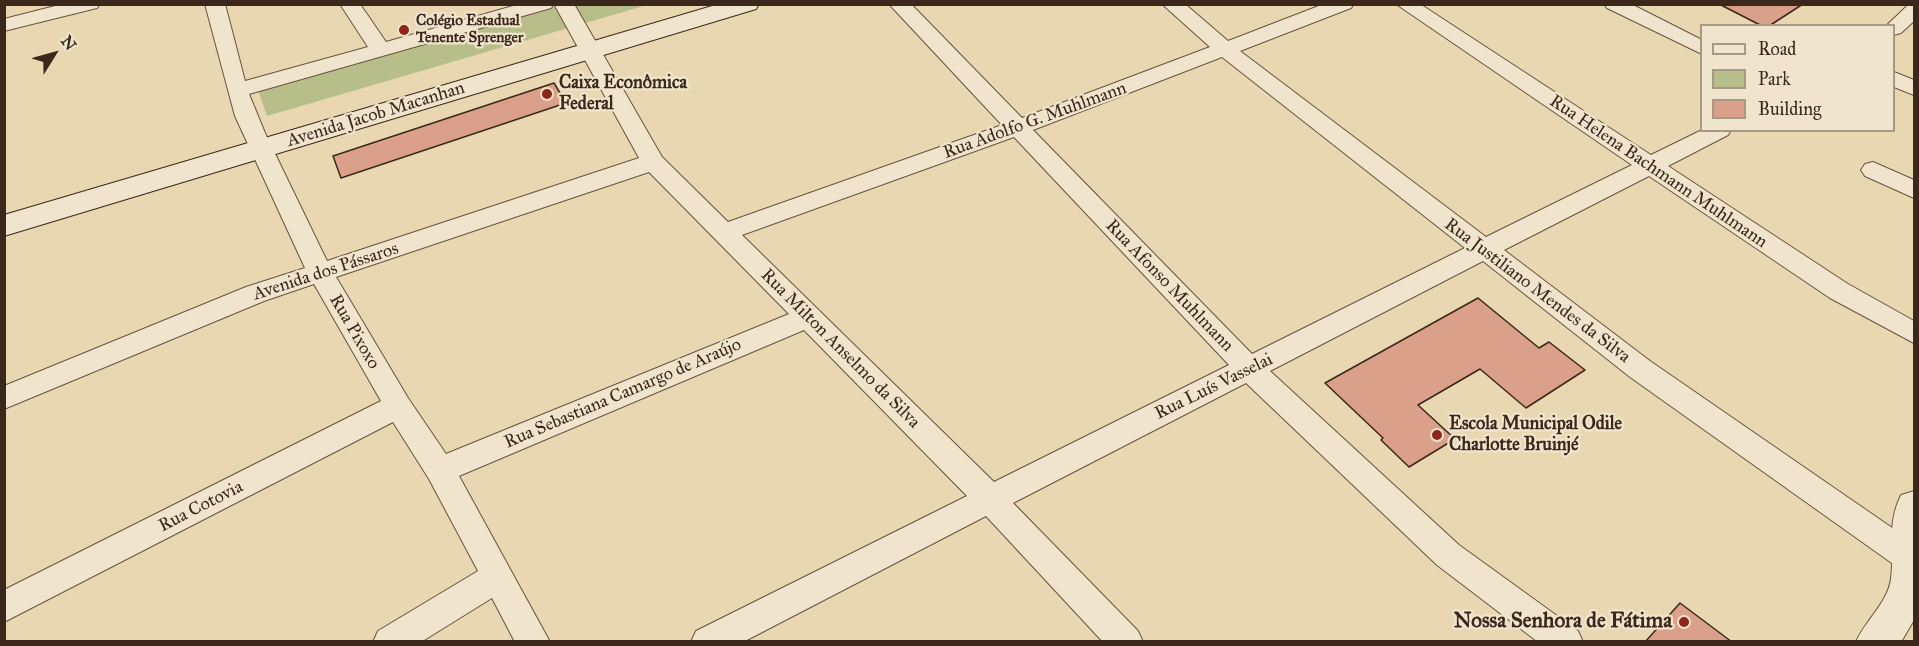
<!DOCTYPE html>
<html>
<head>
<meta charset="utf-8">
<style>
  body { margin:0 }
  #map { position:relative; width:1919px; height:646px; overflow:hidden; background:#e8d7b0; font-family:"IM FELL Great Primer",serif }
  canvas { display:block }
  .frame { position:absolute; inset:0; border:6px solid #3b271b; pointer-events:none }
  .legend { position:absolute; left:1700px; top:24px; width:195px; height:108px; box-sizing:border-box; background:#f0e5cc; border:2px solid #a89985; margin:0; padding:8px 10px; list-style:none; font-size:18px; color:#3b271b }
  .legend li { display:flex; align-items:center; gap:12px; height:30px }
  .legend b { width:30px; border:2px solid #a89985 }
  .north { position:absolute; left:24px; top:24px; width:60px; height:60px; -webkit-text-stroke:4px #f0e5cc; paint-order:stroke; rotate:53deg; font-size:16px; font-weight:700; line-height:24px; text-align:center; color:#3b271b }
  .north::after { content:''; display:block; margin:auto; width:21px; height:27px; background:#3b271b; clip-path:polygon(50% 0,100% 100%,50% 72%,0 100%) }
</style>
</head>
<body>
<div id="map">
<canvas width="1919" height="646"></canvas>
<div class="frame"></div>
<ul class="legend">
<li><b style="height:8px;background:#f0e5cc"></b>Road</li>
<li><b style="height:16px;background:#b8be8a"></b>Park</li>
<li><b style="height:16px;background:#dba08a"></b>Building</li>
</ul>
<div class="north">N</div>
</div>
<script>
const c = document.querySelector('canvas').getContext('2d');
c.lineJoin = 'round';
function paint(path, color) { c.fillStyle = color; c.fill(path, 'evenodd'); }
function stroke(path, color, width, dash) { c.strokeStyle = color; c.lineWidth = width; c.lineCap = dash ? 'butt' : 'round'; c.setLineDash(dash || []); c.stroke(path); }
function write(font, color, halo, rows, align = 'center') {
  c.font = font + ' "IM FELL Great Primer",serif'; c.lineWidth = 4.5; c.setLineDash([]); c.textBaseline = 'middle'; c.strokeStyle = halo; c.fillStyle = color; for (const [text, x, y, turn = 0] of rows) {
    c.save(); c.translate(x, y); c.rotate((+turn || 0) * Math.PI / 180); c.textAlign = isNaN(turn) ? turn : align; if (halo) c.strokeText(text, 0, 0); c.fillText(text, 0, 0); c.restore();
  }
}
paint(new Path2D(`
  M562,5H647L267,116L258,90Z`), '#b8be8a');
const building = new Path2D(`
  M1719,4H1803L1769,26H1762Z
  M554,83L566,103L341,178L333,156Z
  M1478,298L1539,348L1549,342L1585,370L1526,408L1480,369L1418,405L1455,439L1409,467L1381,440L1383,438L1325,383Z
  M1680,603L1732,642H1645Z`);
paint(building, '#dba08a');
stroke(building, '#3b271b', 1.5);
const minor = new Path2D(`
  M63,4H100L97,8L4,31V19Z
  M205,4H225L245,81L368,47L340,4H360L386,42L520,4H554L551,8L249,94L265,133L327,261L639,158L554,4H574L662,157L728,222L1002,125L889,4H911L1022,118L1210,47L1162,4H1185L1228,41L1324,4H1354L1351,8L1240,51L1486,237L1632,165L1396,4H1420L1651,155L1702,130H1731L1728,135L1668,166L1848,284L1914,321V343L1830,298L1649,176L1504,250L1650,361L1914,543V575L1903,571L1630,377L1483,261L1270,371L1459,545L1578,631L1583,642H1538L1437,565L1246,383L1013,503L1138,631L1143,642H1103L986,516L743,642H691L696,631L967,496L804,330L459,476L550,642H515L492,598L421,642H373L378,631L478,571L429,479L393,422L4,622V590L381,401L314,284L264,301L4,409V386L246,287L305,268L235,116ZM1222,57L1465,248L1252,354L1033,130ZM1014,137L1229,365L994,482L742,235ZM649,172L789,314L446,454L408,398L336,277Z
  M1604,4H1631L1702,40V54L1607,8Z
  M1914,4V21L1901,33L1894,35V26H1886L1907,6Z
  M1894,72L1914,80V95L1894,87Z
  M1873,162L1914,180V198L1865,176L1861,170L1865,164Z`);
const tertiary = new Path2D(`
  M1914,491V620L1901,642H1856C1865,621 1888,602 1891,579C1895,548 1886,526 1901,495Z`);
const secondary = new Path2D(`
  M719,4H759L756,9L4,236V215Z`);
stroke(minor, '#665340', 2);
stroke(tertiary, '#665340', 2);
stroke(secondary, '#3b271b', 2);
paint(minor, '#f0e5cc');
paint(tertiary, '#f0e5cc');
paint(secondary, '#f0e5cc');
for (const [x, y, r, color] of [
  [404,30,6,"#8f2418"],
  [547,94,6,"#8f2418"],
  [1437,435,6,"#8f2418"],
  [1684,622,6,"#8f2418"]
]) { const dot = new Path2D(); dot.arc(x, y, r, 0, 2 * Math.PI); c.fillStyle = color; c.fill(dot); stroke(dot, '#f0e5cc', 2); }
write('bold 15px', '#3b271b', '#f0e5cc', [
  ["Colégio Estadual",416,21],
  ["Tenente Sprenger",416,38]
], 'left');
write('bold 18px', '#3b271b', '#f0e5cc', [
  ["Caixa Econômica",559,84],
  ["Federal",559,105],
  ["Escola Municipal Odile",1449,425],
  ["Charlotte Bruinjé",1449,446]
], 'left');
write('18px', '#3b271b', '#f0e5cc', [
  ["Avenida Jacob Macanhan",376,115,-17],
  ["Rua Adolfo G. Muhlmann",1035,121,-20],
  ["Rua Helena Bachmann Muhlmann",1658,172,34],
  ["Avenida dos Pássaros",326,272,-18],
  ["Rua Afonso Muhlmann",1169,286,46],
  ["Rua Justiliano Mendes da Silva",1537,291,37],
  ["Rua Pixoxo",354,332,60],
  ["Rua Milton Anselmo da Silva",840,349,45],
  ["Rua Luís Vasselai",1214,387,-26],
  ["Rua Sebastiana Camargo de Araújo",623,394,-23],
  ["Rua Cotovia",201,507,-27]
]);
write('bold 21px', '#3b271b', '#f0e5cc', [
  ["Nossa Senhora de Fátima",1672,622]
], 'right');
</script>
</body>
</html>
